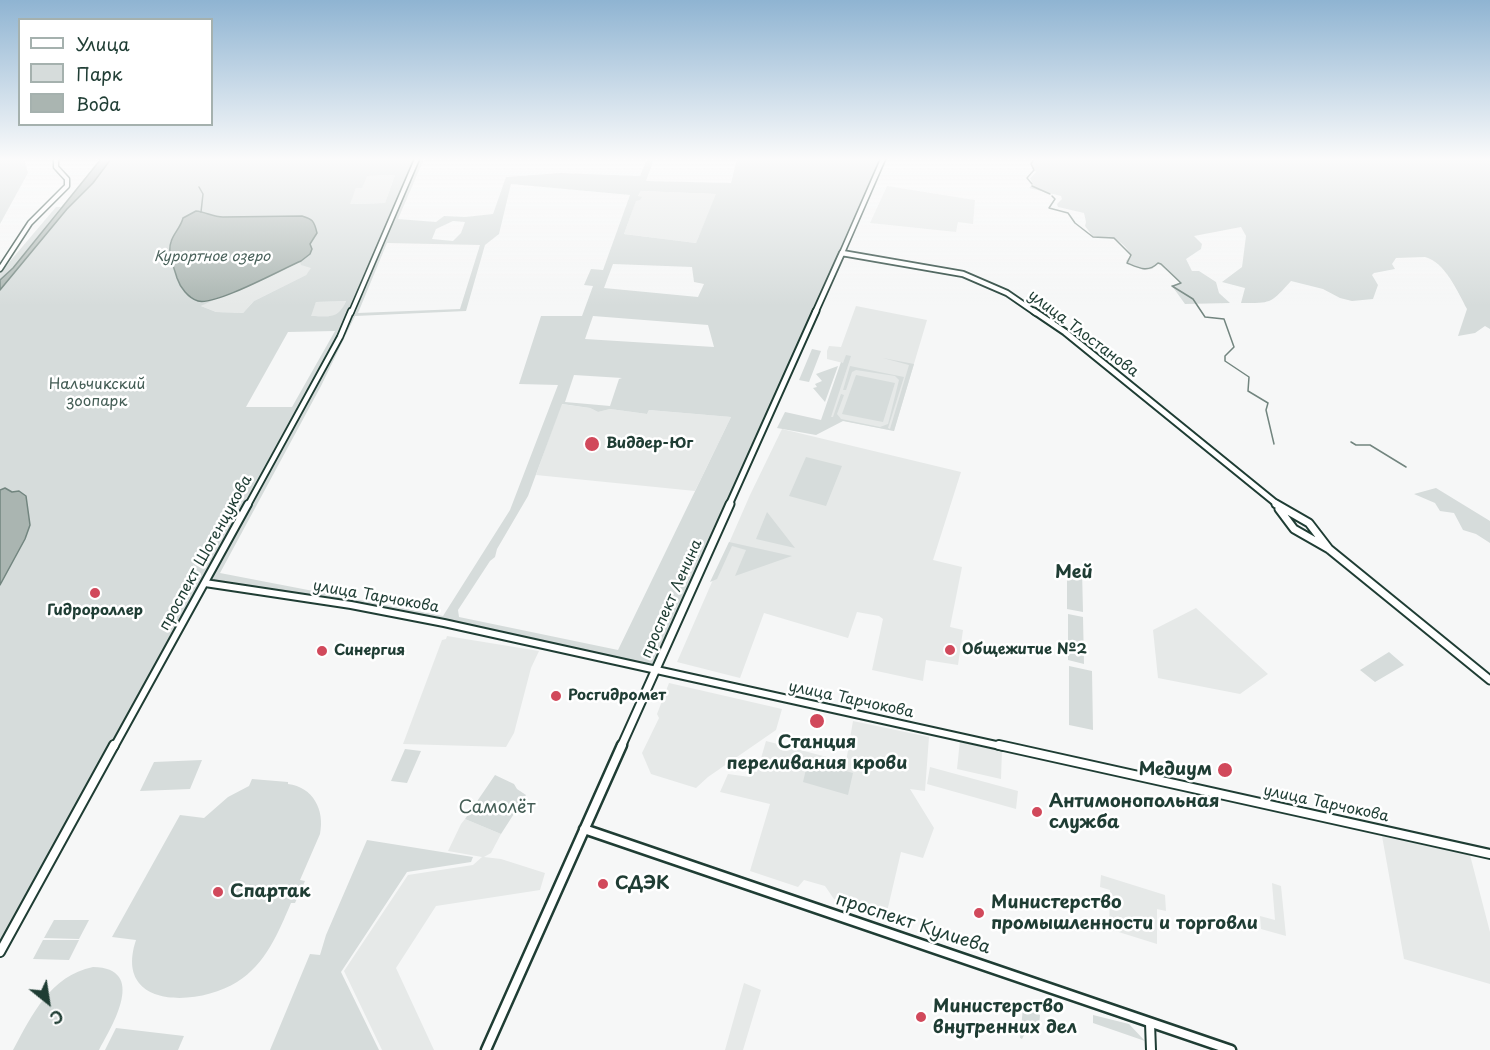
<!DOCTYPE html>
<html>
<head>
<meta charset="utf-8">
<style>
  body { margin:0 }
  #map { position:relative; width:1490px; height:1050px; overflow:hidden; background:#f6f7f7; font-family:"Playpen Sans",sans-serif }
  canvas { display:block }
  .legend { position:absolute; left:18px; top:18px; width:195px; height:108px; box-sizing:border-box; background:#fff; border:2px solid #a5b1ae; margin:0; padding:8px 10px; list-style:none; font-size:18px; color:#1f3d34 }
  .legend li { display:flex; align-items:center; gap:12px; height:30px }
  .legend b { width:30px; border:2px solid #a5b1ae }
  .north { position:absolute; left:18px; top:972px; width:60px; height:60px; -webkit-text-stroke:4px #fff; paint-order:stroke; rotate:150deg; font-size:16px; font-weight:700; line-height:24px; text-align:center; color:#1f3d34 }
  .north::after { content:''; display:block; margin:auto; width:21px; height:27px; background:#1f3d34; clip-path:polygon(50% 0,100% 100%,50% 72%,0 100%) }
</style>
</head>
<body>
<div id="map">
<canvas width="1490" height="1050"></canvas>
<ul class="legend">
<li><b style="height:8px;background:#fff"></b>Улица</li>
<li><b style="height:16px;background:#d6dcdb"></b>Парк</li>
<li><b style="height:16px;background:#aab5b1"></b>Вода</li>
</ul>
<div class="north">С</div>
</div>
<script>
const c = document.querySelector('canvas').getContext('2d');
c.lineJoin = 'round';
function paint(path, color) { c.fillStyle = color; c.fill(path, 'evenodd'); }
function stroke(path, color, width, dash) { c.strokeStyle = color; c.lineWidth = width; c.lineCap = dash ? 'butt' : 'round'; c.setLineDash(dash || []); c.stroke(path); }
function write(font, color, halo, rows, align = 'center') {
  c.font = font + ' "Playpen Sans",sans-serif'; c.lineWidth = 5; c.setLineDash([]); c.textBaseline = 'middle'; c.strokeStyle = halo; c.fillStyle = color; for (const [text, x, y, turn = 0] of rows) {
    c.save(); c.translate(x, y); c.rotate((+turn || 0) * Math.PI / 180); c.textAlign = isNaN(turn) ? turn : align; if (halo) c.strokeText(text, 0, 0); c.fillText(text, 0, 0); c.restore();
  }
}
paint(new Path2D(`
  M395,175L385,203L349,204L356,188L362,187L366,176Z
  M887,186L975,200L973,224L958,222L956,232L870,223Z
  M641,191L717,194L696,243L624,234L636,200L641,198L638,197Z
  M301,261L312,268L306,275L254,301L243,313L216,312L201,306Z
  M346,301L341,313L337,316H310L316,302Z
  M856,306L927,320L894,431L824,417L843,363L827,359V351L829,346L841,347Z
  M561,404L590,408L598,412L610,409L647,414L649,410L731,417L695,491L536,475Z
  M782,429L961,472L933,560L962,567L950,627L963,630L958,665L926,660L923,681L872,670L883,619L879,616L857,612L848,638L764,613L740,678L677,662L750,495Z
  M1196,608L1268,674L1240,694L1158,678L1153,630Z
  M447,636L539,651L531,668L514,733L506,747L403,744L442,640L446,639Z
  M669,683L782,709L776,730L708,777L696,788L651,774L642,753L659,718L657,714Z
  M853,721L929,737L925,791L910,789L934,828L923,858L901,852L886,916L834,899L825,886L804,880L798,887L750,871L770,804L720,792L728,774L750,777L752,772H757L766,741L846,762Z
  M960,740L1002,749L1001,779L957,769Z
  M930,767L1018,791L1016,809L927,784Z
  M465,819L501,834L491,853L484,857L501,859L545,873L540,890L436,906L396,968L434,1050H382L344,971L408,875L473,865L482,857L448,851L461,824Z
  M1382,836L1470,855L1490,932V984L1404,959Z
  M1101,875L1165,895L1166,911L1157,909V944L1109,929L1110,890L1100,887Z
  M1272,883L1281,886L1286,936L1261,929L1260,916L1275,920Z
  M744,983L761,990L743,1050H725Z`), '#e6e9e8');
paint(new Path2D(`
  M0,159H24L28,173L0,224Z
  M111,159H424L398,219L436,222L444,216L465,217L493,214L506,177L560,173L640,176L647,159H654L646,181L731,183L737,159H883L655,670L444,623L205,584L0,952V290L67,209L93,183ZM395,175L385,203L350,204L356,188H362L367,176ZM511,184L630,195L603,270L591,269L584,285L593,286L582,316H541L519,384L558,385L510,510L443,616L220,573L321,386L355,316L466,311L485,245L499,234ZM641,191L716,194L696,243L624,234L636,201L640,200L642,197L638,196ZM453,221L465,222L461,233L453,241L432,239L436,229ZM387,243L480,245L460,309L358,313ZM300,262L301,265L311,268L306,275L254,301L243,313L216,312L201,306ZM613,264L692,267L694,282L704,284L698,297L604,288ZM346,301C338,320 329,316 311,316L316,302ZM593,316L708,325L714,347L585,339ZM335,331L292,407H246L288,332ZM574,375L622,378L619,379L610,406L565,402ZM562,404L590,408L598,412L610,409L647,414L649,410L731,417L618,650L459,617L458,610L490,561L495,557L497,549L528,496Z
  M1034,159H1490V329L1485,326L1475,333L1458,336L1467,309C1458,292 1445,262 1425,257L1396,258L1392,264L1395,269L1374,273L1372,275L1378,285L1373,299L1352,301L1340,298L1323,289L1291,281C1270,304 1272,303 1241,303L1245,288L1222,282L1242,267L1246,236L1241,227L1194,236L1202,244L1201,249L1186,259L1192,271H1199L1216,282L1219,293L1230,303L1185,304L1172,286L1181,282L1158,263L1152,269L1143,270L1127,263L1126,261L1131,255C1121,238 1111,237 1093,237L1085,226L1086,222L1084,213L1058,207L1057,204L1062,199L1061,196L1029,188L1033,184L1030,178L1036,172L1031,164Z
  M56,207H61L13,268L0,280V273Z
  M812,349L821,351L809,382L799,380Z
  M846,355L851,356L831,417H833L841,394L844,395L837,414L841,419L880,427L888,424L899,380L895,376L856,370L852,372L846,390H843L850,366L904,377L888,428L890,429L909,365L883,358L914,364L894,431L843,421L816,435L777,428L785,412L821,420L841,362L843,363Z
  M838,366L825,402L813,388L817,387L815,384L822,381L816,374Z
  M856,375L895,383L883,422L842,414Z
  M806,457L842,466L826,506L789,496Z
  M1436,488L1490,521V543L1476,534L1463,530L1454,513L1440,511L1435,503L1414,494Z
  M767,512L795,548L756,539Z
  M729,542L792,556L735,576L746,550L732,546L717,579L710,582Z
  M1067,567L1082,570L1083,612L1067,609Z
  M1068,614L1083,617L1084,664L1068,660Z
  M1389,652L1404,665L1375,682L1360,670Z
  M1069,666L1092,671L1093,730L1069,725Z
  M405,749L421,751L407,783L391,781Z
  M202,760L190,789L140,791L154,762Z
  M808,761L853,773L848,795L803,782Z
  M495,775L514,784L517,789L526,795L501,834L465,819Z
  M252,779L288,782V784C313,787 325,810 320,834L300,880L305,881L295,903H291C278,933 266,964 237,982C197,1007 113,1009 136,940L112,937L180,815L204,818L228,797L249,786Z
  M367,840L473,857L471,862L407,872L341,972L379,1050H270L310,954L320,955L326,935Z
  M54,920H89L79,939L44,938Z
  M43,940H79L69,960L33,959Z
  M93,967C148,968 112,1026 99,1050H13C32,1015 50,976 93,967Z
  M1023,1008L1040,1015L1039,1026L1026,1031L1022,1039L1020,1038Z
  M1093,1015L1129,1024L1145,1041L1093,1023Z
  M116,1028L184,1036L178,1050H105Z`), '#d6dcdb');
const water = new Path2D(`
  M101,159H111L93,183L67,209L0,290V280L13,268Z
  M196,211C206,212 213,217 223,217L302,216C312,219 314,220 317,233L310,244L312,249L310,254L301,261C282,269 215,306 198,301C188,298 180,287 177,278C174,267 167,253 171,242C173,234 181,227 183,218Z
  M5,488L12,492L19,491L26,496L30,525L25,539L0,585V490Z`);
paint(water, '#aab5b1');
stroke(water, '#72857f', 1.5);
stroke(new Path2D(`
  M1032,184L1027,178L1034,170L1031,164L1034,159
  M1032,186L1050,194
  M199,187L203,194L201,212
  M1052,196L1055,199L1049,208L1068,213L1075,223L1093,237L1114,238L1131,255L1127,263C1139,268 1148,273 1158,263L1161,264L1181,283L1173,286
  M1172,286L1193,299L1205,317L1224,319L1234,347L1225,356V361L1249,377L1248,391L1268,403L1266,410L1274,444
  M1351,442L1356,445H1370L1406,467`), '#72857f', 1.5);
const minorFar3 = new Path2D(`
  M842,253L883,159
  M0,269L30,223L67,186V179L56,167V159
  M351,313L417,159`);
const minorFar2 = new Path2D(`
  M248,505L340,337L351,311`);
const minorFar1 = new Path2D(`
  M205,583L351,605L444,623L1005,747
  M114,747L248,504`);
const minor = new Path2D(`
  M999,745L1490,854
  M0,952L114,745
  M1150,1023L1151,1050`);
const majorFar3 = new Path2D(`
  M815,313L842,253L963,274L1007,293L1036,313`);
const majorFar2 = new Path2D(`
  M1034,311L1065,332L1278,505
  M729,505L816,311`);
const majorFar1 = new Path2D(`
  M1276,504L1309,523L1329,549
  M1279,509L1294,529L1329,549L1490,680
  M621,747L730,504`);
const major = new Path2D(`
  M584,829L1231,1050
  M486,1050L622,745`);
stroke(minorFar3, '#1f3d34', 7);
stroke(minorFar2, '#1f3d34', 8);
stroke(minorFar1, '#1f3d34', 10);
stroke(minor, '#1f3d34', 12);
stroke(majorFar3, '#1f3d34', 8);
stroke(majorFar2, '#1f3d34', 9);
stroke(majorFar1, '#1f3d34', 11);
stroke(major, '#1f3d34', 13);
stroke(minorFar3, '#fff', 4);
stroke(minorFar2, '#fff', 4.5);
stroke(minorFar1, '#fff', 6);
stroke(minor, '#fff', 8);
stroke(majorFar3, '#fff', 4.5);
stroke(majorFar2, '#fff', 5);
stroke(majorFar1, '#fff', 7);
stroke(major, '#fff', 8);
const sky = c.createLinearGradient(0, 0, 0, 306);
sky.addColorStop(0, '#8fb4d2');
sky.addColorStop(0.52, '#fbfbfb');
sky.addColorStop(1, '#fbfbfb00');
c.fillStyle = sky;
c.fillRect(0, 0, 1490, 306);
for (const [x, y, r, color] of [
  [592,444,8,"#d1495b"],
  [95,593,6,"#d1495b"],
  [950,650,6,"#d1495b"],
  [322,651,6,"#d1495b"],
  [556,696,6,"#d1495b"],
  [817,721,8,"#d1495b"],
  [1225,770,8,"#d1495b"],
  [1037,812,6,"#d1495b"],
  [603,884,6,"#d1495b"],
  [218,892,6,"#d1495b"],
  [979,913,6,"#d1495b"],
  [921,1017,6,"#d1495b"]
]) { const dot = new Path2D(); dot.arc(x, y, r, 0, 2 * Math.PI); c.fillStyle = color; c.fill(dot); stroke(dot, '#fff', 2); }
write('italic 14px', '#49615a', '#fff', [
  ["Курортное озеро",212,257]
]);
write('15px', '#1f3d34', '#fff', [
  ["улица Тлостанова",1083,334,37],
  ["проспект Шогенцукова",206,553,-61],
  ["улица Тарчокова",376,597,10],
  ["проспект Ленина",672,599,-66],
  ["улица Тарчокова",851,700,12],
  ["улица Тарчокова",1326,804,12]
]);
write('15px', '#445d55', '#fff', [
  ["Нальчикский",97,385],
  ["зоопарк",97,402]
]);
write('bold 15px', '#1f3d34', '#fff', [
  ["Виддер-Юг",606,444],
  ["Гидророллер",95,611,"center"],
  ["Общежитие №2",962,650],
  ["Синергия",334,651],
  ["Росгидромет",568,696]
], 'left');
write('bold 18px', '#1f3d34', '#fff', [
  ["Мей",1074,573]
]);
write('bold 18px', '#1f3d34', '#fff', [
  ["Станция",817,743,"center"],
  ["переливания крови",817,764,"center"],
  ["Медиум",1212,770,"right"],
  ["Антимонопольная",1049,802],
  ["служба",1049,823],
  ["СДЭК",615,884],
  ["Спартак",230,892],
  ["Министерство",991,903],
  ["промышленности и торговли",991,924],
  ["Министерство",933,1007],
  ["внутренних дел",933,1028]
], 'left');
write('18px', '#445d55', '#fff', [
  ["Самолёт",497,808]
]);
write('18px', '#1f3d34', '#fff', [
  ["проспект Кулиева",913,924,18]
]);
</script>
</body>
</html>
